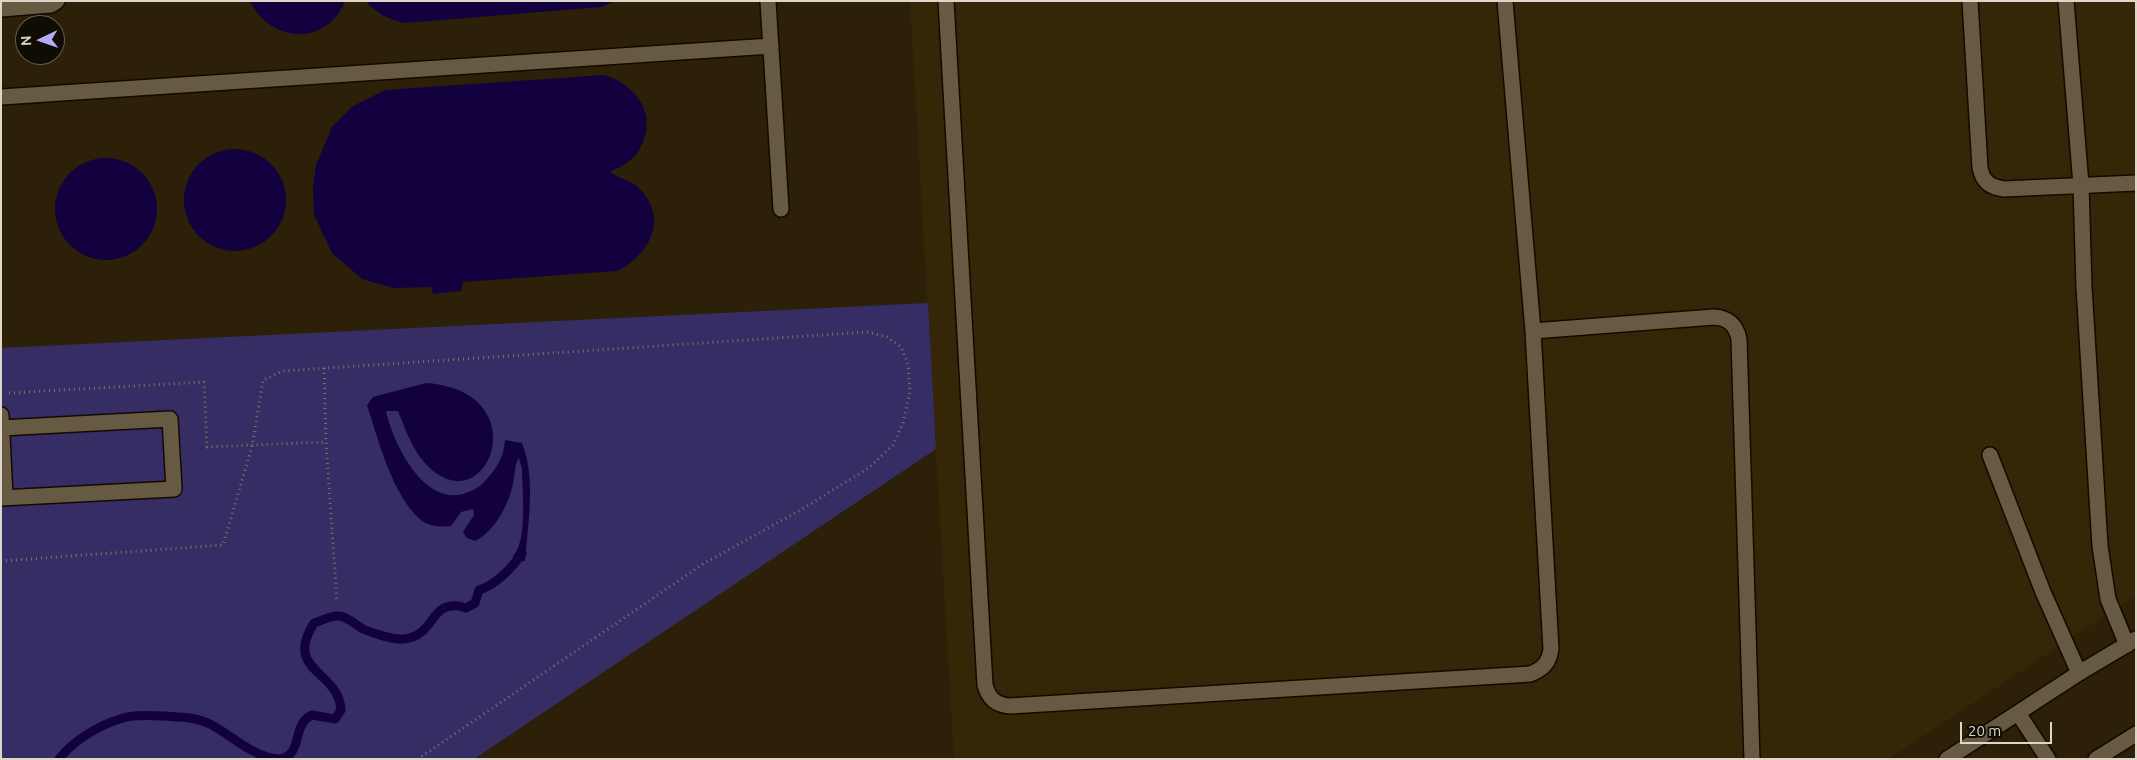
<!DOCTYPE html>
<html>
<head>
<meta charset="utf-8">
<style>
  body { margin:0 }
  #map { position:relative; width:2137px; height:760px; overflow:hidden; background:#2c2009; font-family:Ubuntu,sans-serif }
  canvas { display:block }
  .frame { position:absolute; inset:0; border:2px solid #ded7c9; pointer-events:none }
  .north { position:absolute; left:15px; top:15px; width:50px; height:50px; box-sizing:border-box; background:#100b03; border:1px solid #625d52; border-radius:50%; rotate:267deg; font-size:14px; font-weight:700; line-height:20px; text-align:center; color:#ded7c9 }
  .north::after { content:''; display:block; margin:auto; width:18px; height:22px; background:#b3adf9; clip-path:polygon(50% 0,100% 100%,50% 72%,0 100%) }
  .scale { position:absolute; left:1960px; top:722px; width:92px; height:22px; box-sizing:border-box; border:2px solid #ded7c9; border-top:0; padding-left:6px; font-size:15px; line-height:18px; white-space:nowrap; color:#ded7c9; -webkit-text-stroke:4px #100b03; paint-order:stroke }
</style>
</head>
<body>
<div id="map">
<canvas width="2137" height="760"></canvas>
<div class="frame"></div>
<div class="north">N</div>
<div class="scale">20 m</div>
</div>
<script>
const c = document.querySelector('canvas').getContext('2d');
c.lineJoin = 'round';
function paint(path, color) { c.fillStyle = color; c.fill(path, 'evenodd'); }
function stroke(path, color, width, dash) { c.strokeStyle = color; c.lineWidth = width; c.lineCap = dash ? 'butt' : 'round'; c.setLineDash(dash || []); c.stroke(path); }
paint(new Path2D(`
  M910,1H2136V595L1889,759H954Z`), '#352607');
paint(new Path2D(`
  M928,303L936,449L474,759H1V348Z`), '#352d64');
paint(new Path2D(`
  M250,1H345C327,47 270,43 250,1Z
  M366,1H615L602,7L404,23C388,19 377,14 366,1Z
  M604,75C638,85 660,118 638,152C631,162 620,167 610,172C619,179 632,180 640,189C669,219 649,256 617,271L463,282L461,291L433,294L431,287L393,288L362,279L332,253L314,215L313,187L316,165L332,127L353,106L385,90Z
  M184 200a51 51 0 1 1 102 0a51 51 0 1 1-102 0Z
  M55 209a51 51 0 1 1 102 0a51 51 0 1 1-102 0Z
  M426,383C542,391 485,531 424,462C411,447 405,428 398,411H386C393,443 424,508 466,493C474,490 480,487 485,481C497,468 504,457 505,440L522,443C536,477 528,525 525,561L515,562L513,556C528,541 522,490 522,469L519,458C514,465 515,475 513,484C508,506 495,531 475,541L467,538L463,532L474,515L473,509L461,512L451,526C441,527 430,527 421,520C393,497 378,439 367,405L373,397Z`), '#13003e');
stroke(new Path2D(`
  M59,759C74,740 99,725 123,718C136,714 151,716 165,716C179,717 196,717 210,724C233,736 250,755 277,759
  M279,759C304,756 291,724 312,715L335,719L341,710C339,670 283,672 314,623C321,621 331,615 339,616C349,617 355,625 363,629C372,633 393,640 404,639C437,636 429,596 466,608L475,603L479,590C496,585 513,567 522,553`), '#13003e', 9);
const minor = new Path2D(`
  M768,1L781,209
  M946,1L985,685C989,699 996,705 1010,706L1530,674C1543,669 1549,663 1551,649L1533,331L1714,317C1729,318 1736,325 1739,339L1752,759
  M1505,1L1533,331
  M1970,1L1980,168C1983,182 1990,187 2004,189L2136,183
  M2066,1L2081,185L2084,287L2100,546L2108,599L2127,645
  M1,9L51,5L57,1
  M1,97L771,46
  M1,415L5,497
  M1,428L170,419L174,489L1,498
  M1990,455L2043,592L2079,673
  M2018,713L2048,759
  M1947,759L2079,673L2136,639
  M2096,759L2136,734`);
stroke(minor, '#140900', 18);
stroke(new Path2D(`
  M324,368L326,442L337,602
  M9,393L204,382L207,447L326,442
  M1,561L223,545L252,447L263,380L283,371L867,332L887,337L901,347L908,364L910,392L903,423L893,445L870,467L804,508L703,564L418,759`), '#7e7461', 3, [1, 4]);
stroke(minor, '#675a42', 15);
</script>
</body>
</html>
